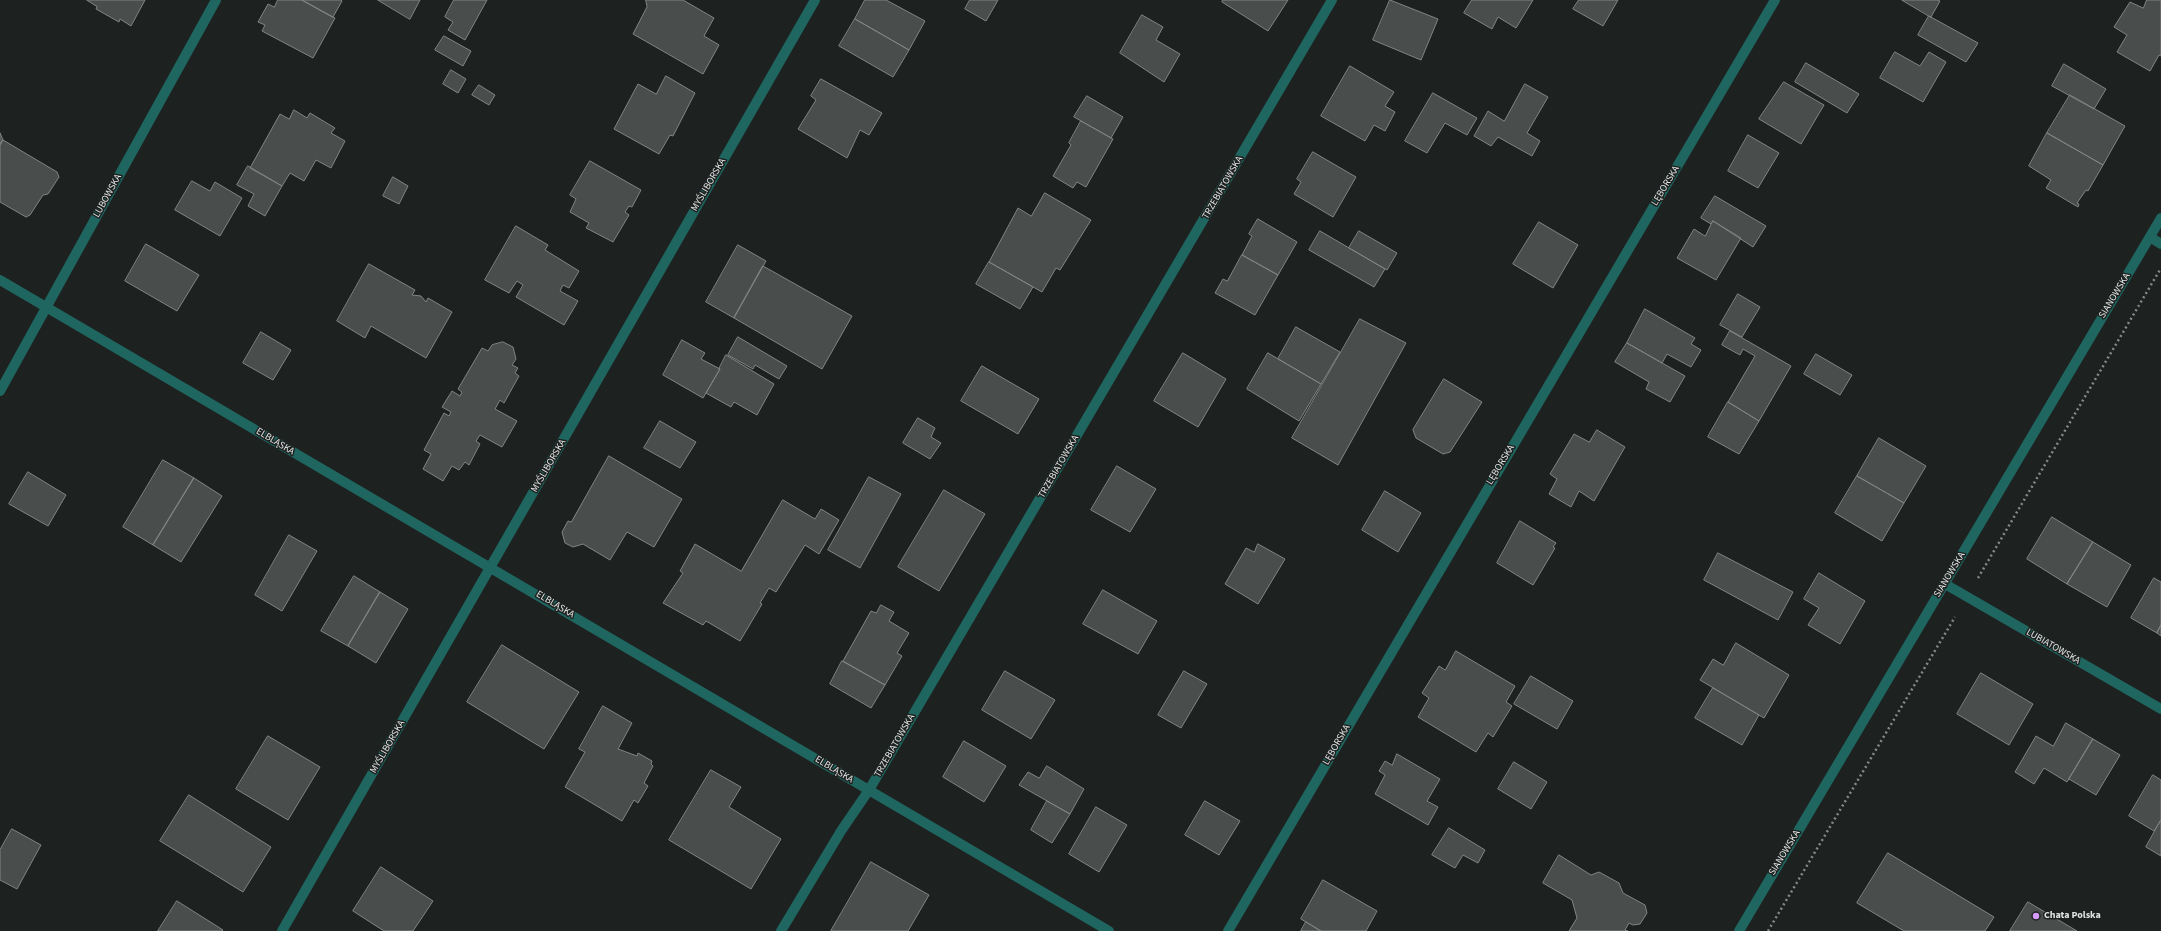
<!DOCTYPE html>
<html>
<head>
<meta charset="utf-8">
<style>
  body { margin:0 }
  canvas { display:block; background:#1d2120 }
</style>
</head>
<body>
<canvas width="2161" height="931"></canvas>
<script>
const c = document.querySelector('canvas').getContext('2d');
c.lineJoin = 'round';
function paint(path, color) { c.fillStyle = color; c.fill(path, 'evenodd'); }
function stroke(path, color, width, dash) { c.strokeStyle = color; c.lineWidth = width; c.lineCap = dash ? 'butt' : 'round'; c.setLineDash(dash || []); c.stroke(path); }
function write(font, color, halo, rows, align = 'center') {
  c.font = font + ' "Source Sans 3",sans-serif'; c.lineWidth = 3; c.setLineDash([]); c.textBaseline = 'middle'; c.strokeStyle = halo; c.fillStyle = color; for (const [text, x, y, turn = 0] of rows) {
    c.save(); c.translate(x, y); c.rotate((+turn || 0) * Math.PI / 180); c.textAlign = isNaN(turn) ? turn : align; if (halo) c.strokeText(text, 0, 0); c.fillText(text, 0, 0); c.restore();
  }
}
const building = new Path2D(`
  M87,0H145L131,26L120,19L119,22L96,9L97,7Z
  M278,0H302L335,18L313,58L262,31L265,25L258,22L268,4L274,7Z
  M302,0H341L342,1L333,17Z
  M378,0H420L410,19Z
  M454,0H487L465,40L448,30L453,22L445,17Z
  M646,0H683L714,18L704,36L719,45L703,74L633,34L647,7Z
  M865,0H886L925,21L909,50L855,19Z
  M970,0H998L986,21L965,9Z
  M1223,0H1288L1268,31L1222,2Z
  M1390,0L1438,19L1421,60L1373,40Z
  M1472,0H1533L1516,28L1498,17L1492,29L1464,13Z
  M1579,0H1618L1603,26L1573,9Z
  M1902,0H1937L1940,1L1931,17Z
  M2147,0H2161V56L2159,55L2150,71L2117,52L2127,35L2114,27L2130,2L2143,8Z
  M1142,15L1163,27L1156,40L1180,54L1164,82L1120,53Z
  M1929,16L1978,43L1966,62L1918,35Z
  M855,19L909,50L893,77L839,46Z
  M444,36L471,51L463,66L435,50Z
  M1895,52L1920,66L1929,52L1946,62L1923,102L1880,78Z
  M1806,63L1859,94L1847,113L1795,82Z
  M2064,64L2106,89L2094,109L2052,86Z
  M1350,66L1394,92L1385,106L1395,112L1385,131L1374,125L1365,141L1321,116Z
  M451,70L466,79L458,93L443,84Z
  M666,76L695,93L673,136L670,135L659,154L614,129L638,84L656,94Z
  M821,79L882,113L869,135L860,130L847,158L798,129L816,100L811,96Z
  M1784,82L1824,105L1801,144L1759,119Z
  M1525,84L1548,97L1527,133L1540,141L1532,156L1498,137L1491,146L1474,136L1488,111L1504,121Z
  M479,85L495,95L489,105L472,95Z
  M1433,93L1477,118L1467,135L1445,123L1427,153L1405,141Z
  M2070,95L2125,126L2103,165L2047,133Z
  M1087,96L1123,117L1111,138L1074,117Z
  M294,110L307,118L310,113L335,128L331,133L345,141L331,168L316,160L304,181L290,173L282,186L250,168L280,114L289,119Z
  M1081,121L1113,139L1086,187L1077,182L1073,188L1053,176L1071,145L1069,143Z
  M0,133L3,140L0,145Z
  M2047,133L2103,165L2088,191L2086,190L2077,203L2079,204L2078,207L2046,188L2051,180L2029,166Z
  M1748,135L1779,153L1758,188L1728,171Z
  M3,140L57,172L59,177L48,194L43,195L30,215L26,217L0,202V145Z
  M1313,152L1356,177L1333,217L1294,194L1301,182L1297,179Z
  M590,161L641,190L632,207L629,206L625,212L629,215L613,242L586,228L589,223L570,212L576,199L570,195Z
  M248,166L282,186L265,216L248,206L254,194L237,185Z
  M393,177L408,186L399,204L383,196Z
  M192,181L210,191L215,182L242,198L220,236L175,210Z
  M1045,193L1091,220L1060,270L1056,268L1042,292L989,262L1018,208L1031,216Z
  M1715,196L1766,226L1753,247L1713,221L1711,224L1701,218Z
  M1258,219L1297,242L1278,275L1242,255L1252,236L1249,234Z
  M1713,221L1741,238L1716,280L1677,258L1694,229L1705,236Z
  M1539,222L1578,245L1553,288L1513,264Z
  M516,226L548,245L545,250L579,271L569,288L563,285L560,291L578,301L564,325L516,297L523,285L517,281L509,293L485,280Z
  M1320,231L1385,269L1374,287L1309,250Z
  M1359,231L1397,253L1387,270L1349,248Z
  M146,244L199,275L177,311L125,281Z
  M738,245L766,261L734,318L706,302Z
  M1242,255L1278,275L1255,315L1215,293L1223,279L1227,281Z
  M989,262L1033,287L1020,309L976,284Z
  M369,264L415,290L412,295L421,296L426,302L428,298L452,312L426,358L371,326L365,338L337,321Z
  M763,266L852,316L822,369L734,318Z
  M1738,294L1760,307L1742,337L1720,325Z
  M1645,309L1695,338L1691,344L1701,350L1691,367L1667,354L1662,363L1627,343Z
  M1360,319L1406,343L1338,465L1292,438Z
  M1296,327L1340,352L1321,384L1278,359Z
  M1730,331L1791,366L1759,421L1728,402L1755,356L1743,349L1740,355L1722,345Z
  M261,332L291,350L273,380L243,363Z
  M738,337L787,366L779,379L755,365L753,369L728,355Z
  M682,340L705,353L701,359L720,369L703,398L663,375Z
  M503,342L513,347L516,359L512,365L518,368L515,373L519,376L504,403L500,400L495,409L517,421L502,447L480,435L476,441L480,444L469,465L465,462L459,470L452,466L443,481L423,469L431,454L424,450L444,413L449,416L451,412L442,407L452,391L460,396L462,392L458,389L482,348L488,351L492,345Z
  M1627,343L1685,376L1670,402L1646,389L1649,382L1615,362Z
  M1183,353L1226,379L1198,427L1154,401Z
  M1268,353L1321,384L1299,421L1247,389Z
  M1816,354L1852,375L1840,395L1804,374Z
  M726,355L774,384L757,415L734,402L731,407L706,393L720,369H719Z
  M982,366L1039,399L1018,434L961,401Z
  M1444,379L1482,402L1450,452L1443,454L1416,438L1413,430Z
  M1728,402L1759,421L1739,454L1708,437Z
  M918,418L935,428L931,437L941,443L930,459L903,443Z
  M660,421L696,442L680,468L644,448Z
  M1597,430L1625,447L1594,501L1579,491L1571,507L1549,494L1557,479L1550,474L1574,434L1589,442Z
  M1879,438L1926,466L1904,503L1857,476Z
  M609,456L682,499L654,547L627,532L610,560L583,544L573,547L565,543L562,532L568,521L571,522Z
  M163,460L194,478L153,545L123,527Z
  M1117,466L1156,489L1130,532L1091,510Z
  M28,472L66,495L48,526L9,504Z
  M1857,476L1904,503L1882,541L1835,513Z
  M869,477L901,494L860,568L828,550Z
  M194,478L222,496L181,562L153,545Z
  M944,490L985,514L939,591L898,567Z
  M1385,491L1421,513L1398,552L1362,530Z
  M783,500L815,519L821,509L839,520L819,554L805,545L776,592L769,588L760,603L762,604L740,641L706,621L703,625L663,603L683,573L680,571L695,544L741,571Z
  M2052,517L2093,542L2067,584L2027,559Z
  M1520,521L1556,543L1553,547L1555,548L1533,585L1497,563Z
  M289,535L317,551L282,611L255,595Z
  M2093,542L2131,565L2107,607L2067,584Z
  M1258,544L1285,559L1258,604L1225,584L1246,548L1254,552Z
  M1718,553L1793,592L1778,620L1704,580Z
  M1819,573L1865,601L1840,644L1808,625L1819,608L1804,599Z
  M354,576L380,592L348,646L321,631Z
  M2154,578L2161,582V625L2157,633L2131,618Z
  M1103,590L1157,621L1138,654L1083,624Z
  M380,592L408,609L376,663L348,646Z
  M881,605L894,612L889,621L909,633L897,653L902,656L885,685L843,661L871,611L876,613Z
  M2161,625V636L2157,633Z
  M1736,643L1789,675L1764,718L1700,680L1713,659L1723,665Z
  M502,645L579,692L544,749L467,702Z
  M1456,651L1515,686L1506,702L1512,706L1493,737L1488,733L1476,752L1418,717L1429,698L1422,693L1439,666L1445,670Z
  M842,661L885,685L871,708L830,684Z
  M1005,671L1055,700L1031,739L982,710Z
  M1184,671L1207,684L1181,728L1158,715Z
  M1981,673L2033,704L2009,745L1957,714Z
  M1531,676L1573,701L1557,729L1514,704Z
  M1713,688L1759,715L1742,745L1695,718Z
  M603,706L632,723L618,749L637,756L638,753L652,761L651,764L653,766L644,783L648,786L638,803L634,800L622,821L565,787L585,752L579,749Z
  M2066,723L2093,739L2067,782L2044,768L2034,784L2015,772L2036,736L2053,746Z
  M268,736L320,767L288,820L236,789Z
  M2093,739L2120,755L2096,795L2069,779Z
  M964,741L1006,766L984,802L943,777Z
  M1397,754L1440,779L1427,801L1438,807L1428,825L1375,794L1385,775L1379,771L1385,761L1392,765Z
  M1514,762L1547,782L1531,809L1498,789Z
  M1047,766L1084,789L1070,814L1019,785L1028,772L1039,778Z
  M711,770L741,787L729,807L781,839L751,889L669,840Z
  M2153,775L2161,780V820L2154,831L2129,816Z
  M189,795L271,847L243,892L160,841Z
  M1047,801L1070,814L1052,843L1031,830Z
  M1205,801L1240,821L1219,855L1185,835Z
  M1096,807L1127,825L1099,872L1069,854Z
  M2161,820V856L2146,847Z
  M1449,828L1485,850L1478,863L1463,855L1455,868L1432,855Z
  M12,829L41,845L17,889L0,880V850Z
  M1888,853L1994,917L1985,931H1904L1857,903Z
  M1559,855L1591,875L1599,872L1619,883L1623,893L1645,905L1647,913L1640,924L1633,925L1629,923L1625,930L1628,931H1569L1577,918L1572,900L1543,883Z
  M871,862L929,895L908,931H831Z
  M381,867L433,901L413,931H384L353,911Z
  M1323,880L1377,911L1366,931H1321L1301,919Z
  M177,901L223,930L222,931H158Z
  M2028,902L2077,931H2010Z
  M1306,922L1321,931H1301Z`);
paint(building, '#494d4c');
stroke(building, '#808584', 1);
stroke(new Path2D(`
  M1978,578L2161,268
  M1768,931L1955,617`), '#868989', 2.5, [2, 3]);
stroke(new Path2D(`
  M2150,237L2161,244
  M0,280L1109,931
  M0,391L216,0
  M1945,584L2161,709
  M282,931L815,0
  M781,931L841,831L869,790L1332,0
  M1228,931L1775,0
  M1739,931L2161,218`), '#1e665f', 10);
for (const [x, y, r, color] of [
  [2036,916,4,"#d59bfa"]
]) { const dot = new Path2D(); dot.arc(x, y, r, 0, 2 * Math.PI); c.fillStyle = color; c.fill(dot); stroke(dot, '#1d2120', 1.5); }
write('10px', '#e1e3e3', '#1d2120', [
  ["MYŚLIBORSKA",709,185,-60],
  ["LĘBORSKA",1666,186,-59],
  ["TRZEBIATOWSKA",1223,188,-60],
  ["LUBOWSKA",108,196,-61],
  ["SIANOWSKA",2115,296,-59],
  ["ELBLĄSKA",275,442,31],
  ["LĘBORSKA",1501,465,-59],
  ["MYŚLIBORSKA",549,466,-60],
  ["TRZEBIATOWSKA",1059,467,-60],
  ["SIANOWSKA",1950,575,-59],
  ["ELBLĄSKA",555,605,31],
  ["LUBIATOWSKA",2053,647,30],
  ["LĘBORSKA",1337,745,-60],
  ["TRZEBIATOWSKA",895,746,-60],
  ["MYŚLIBORSKA",388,747,-60],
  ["ELBLĄSKA",834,770,31],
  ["SIANOWSKA",1785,853,-59]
]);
write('bold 10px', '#e1e3e3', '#1d2120', [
  ["Chata Polska",2044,916]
], 'left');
</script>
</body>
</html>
